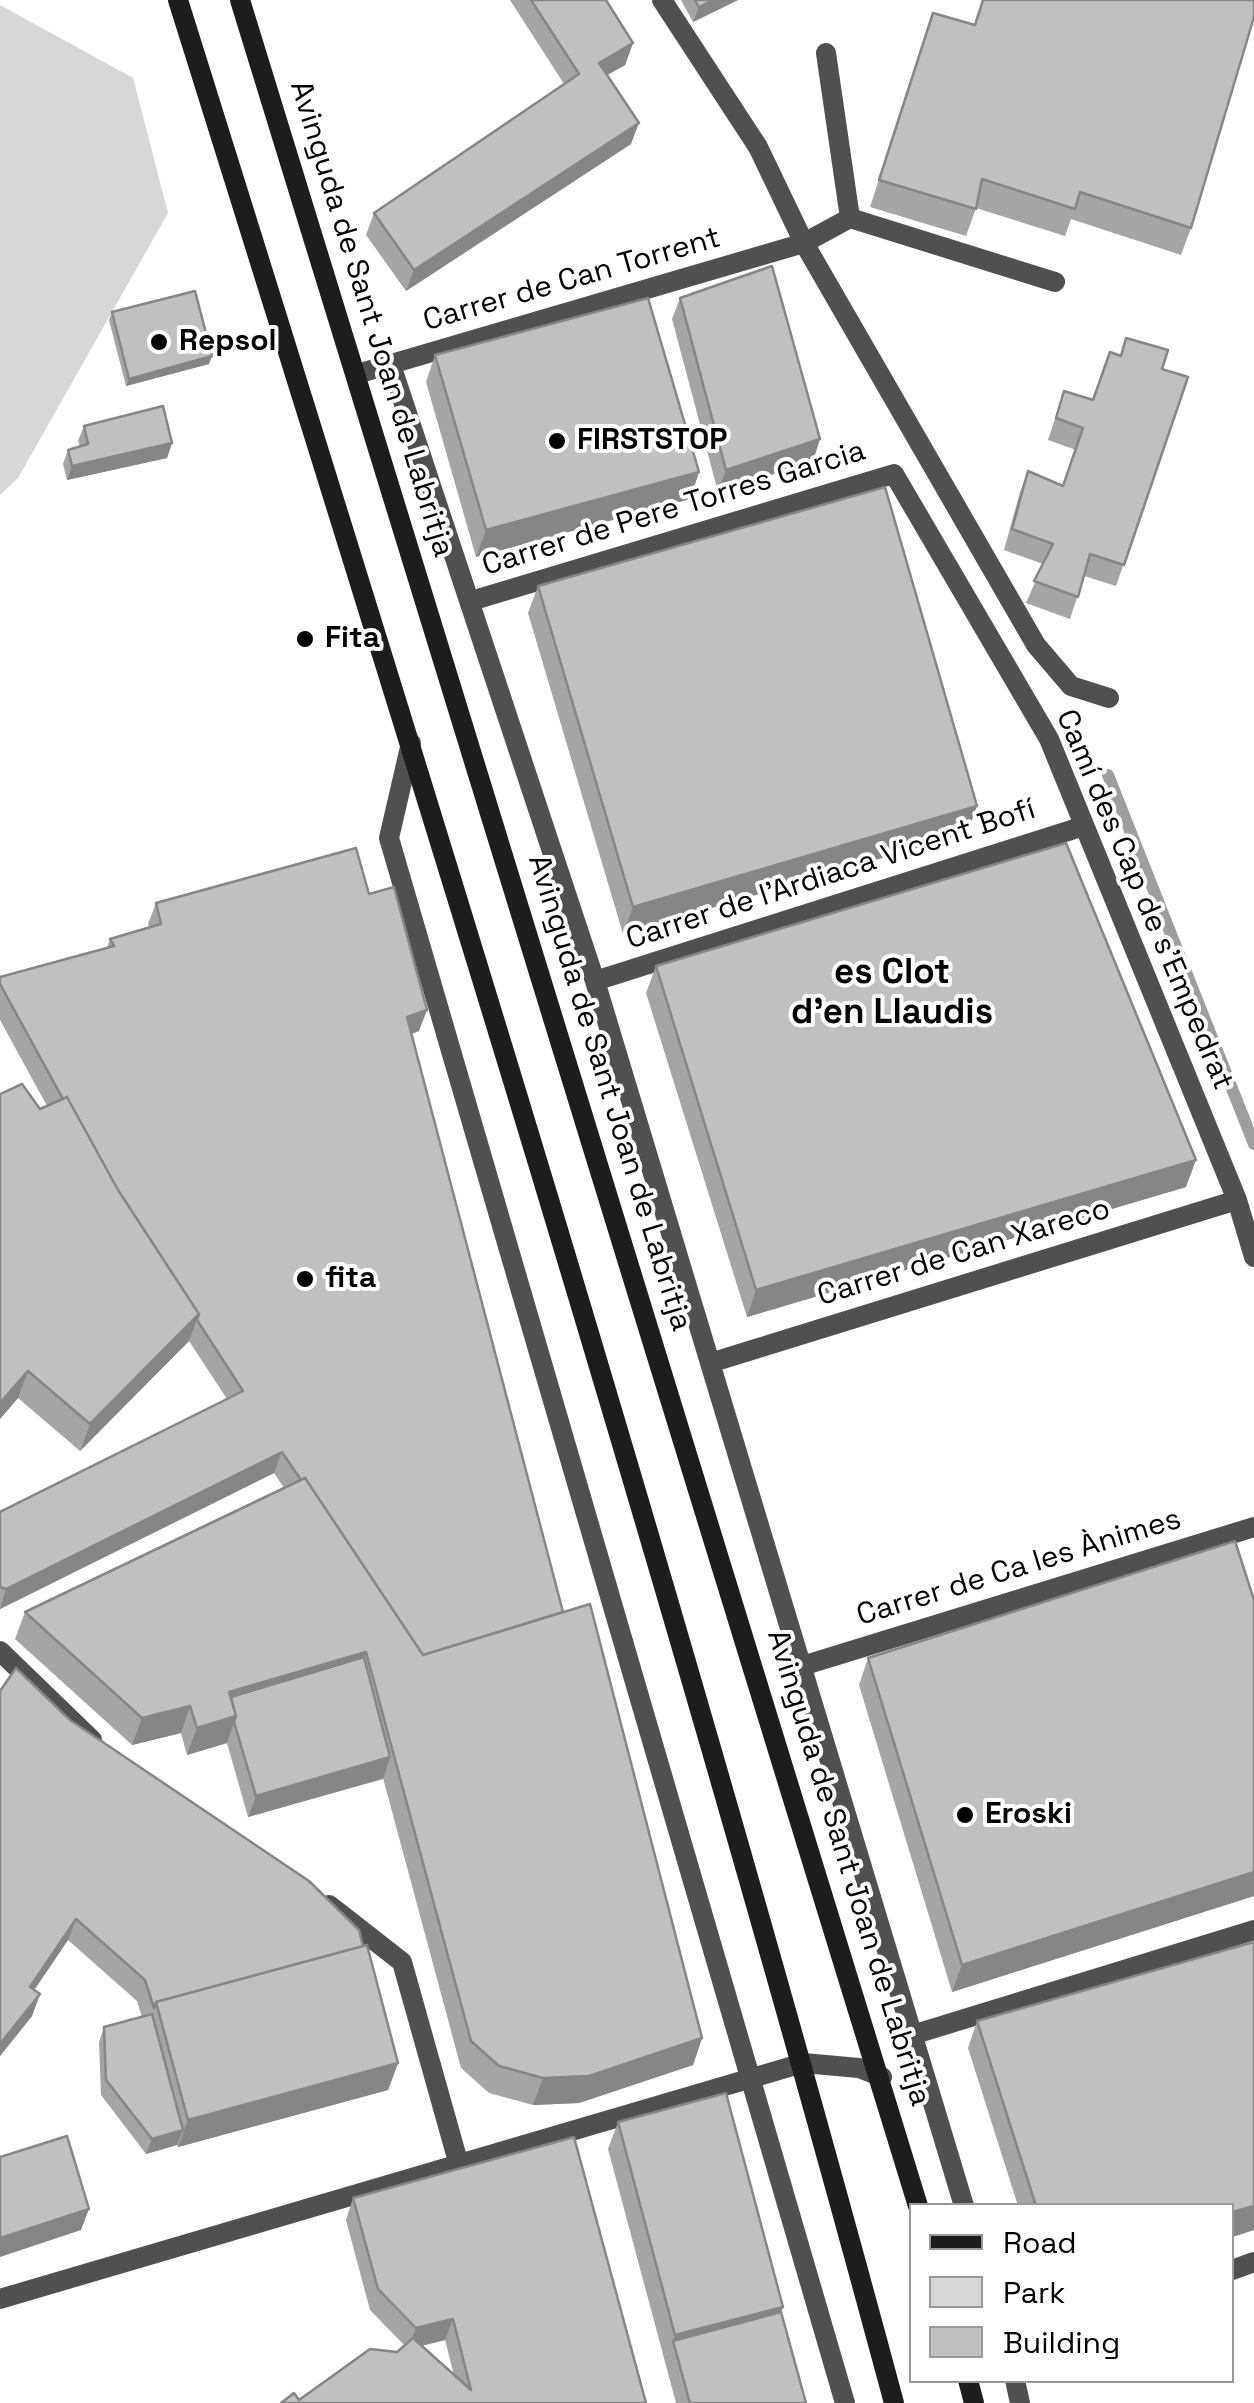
<!DOCTYPE html>
<html>
<head>
<meta charset="utf-8">
<style>
  body { margin:0 }
  #map { position:relative; width:1254px; height:2403px; overflow:hidden; background:#fff; font-family:"Space Grotesk",sans-serif }
  canvas { display:block }
  .legend { position:absolute; left:909px; top:2203px; width:325px; height:180px; box-sizing:border-box; background:#fff; border:2px solid #999; margin:0; padding:12px 18px; list-style:none; font-size:30px; color:#000 }
  .legend li { display:flex; align-items:center; gap:20px; height:50px }
  .legend b { width:50px; border:2px solid #999 }
</style>
</head>
<body>
<div id="map">
<canvas width="1254" height="2403"></canvas>
<ul class="legend">
<li><b style="height:12px;background:#1d1d1d"></b>Road</li>
<li><b style="height:28px;background:#d7d7d7"></b>Park</li>
<li><b style="height:28px;background:#c0c0c0"></b>Building</li>
</ul>
</div>
<script>
const c = document.querySelector('canvas').getContext('2d');
c.lineJoin = 'round';
function paint(path, color) { c.fillStyle = color; c.fill(path, 'evenodd'); }
function stroke(path, color, width, dash) { c.strokeStyle = color; c.lineWidth = width; c.lineCap = dash ? 'butt' : 'round'; c.setLineDash(dash || []); c.stroke(path); }
function write(font, color, halo, rows, align = 'center') {
  c.font = font + ' "Space Grotesk",sans-serif'; c.lineWidth = 8; c.setLineDash([]); c.textBaseline = 'middle'; c.strokeStyle = halo; c.fillStyle = color; for (const [text, x, y, turn = 0] of rows) {
    c.save(); c.translate(x, y); c.rotate((+turn || 0) * Math.PI / 180); c.textAlign = isNaN(turn) ? turn : align; if (halo) c.strokeText(text, 0, 0); c.fillText(text, 0, 0); c.restore();
  }
}
paint(new Path2D(`
  M0,5L133,78L168,213L18,478L0,495Z`), '#d7d7d7');
stroke(new Path2D(`
  M1108,775L1254,1144`), '#9e9e9e', 12);
stroke(new Path2D(`
  M662,0L758,147L804,243L1036,645L1071,686L1109,698
  M850,218L1055,282
  M804,243L850,218L826,53
  M1015,2380L1020,2403`), '#505050', 20);
stroke(new Path2D(`
  M391,365L595,981L964,2206
  M357,374L804,243
  M471,601L894,474L1049,739L1237,1200L1254,1257
  M411,743L389,838L845,2403
  M595,981L1084,826
  M710,1363L1237,1200
  M0,1651L92,1740
  M802,1666L1254,1527
  M329,1905L402,1962L459,2165
  M912,2035L1254,1930
  M1232,2270L1254,2262
  M0,2299L803,2063L859,2068L882,2077`), '#505050', 20);
stroke(new Path2D(`
  M178,0C428,798 677,1595 894,2403
  M240,0L918,2206
  M968,2380L974,2403`), '#1d1d1d', 20);
paint(new Path2D(`
  M510,0H606L633,43L625,65L607,75L631,144L406,291L366,235L374,213L564,84Z
  M681,0H738L693,22Z
  M933,13L1191,228L1181,255L1071,219L1065,236L976,208L966,236L870,207Z
  M680,298L813,461L718,492L672,319Z
  M112,312L209,364L126,386L109,320Z
  M435,355L699,472L690,499L476,557L426,382Z
  M1162,369L1188,377L1116,586L1084,576L1070,619L1026,603L1043,564L1004,550L1020,492L1028,471L1063,486L1076,450L1048,440L1064,391L1093,399Z
  M84,426L172,443L167,458L67,480L63,464L68,450L80,446L78,441Z
  M538,586L967,833L623,934L528,613Z
  M369,894L419,1031L411,1034L563,1612L702,2038L693,2065L579,2103L533,2105L489,2093L461,2068L383,1778L248,1817L227,1743L187,1755L181,1733L132,1745L15,1639L25,1612L284,1488L274,1473L0,1609V1512L227,1399L189,1341L80,1451L18,1398L0,1419V1094L40,1109L47,1106L0,1020V984L107,948L110,939L149,927L148,924L156,903Z
  M656,966L1186,1187L747,1317L646,993Z
  M1254,1600V1896L952,1992L859,1685L868,1658Z
  M0,1691L398,2063L388,2090L178,2147L177,2145L146,2154L101,2095L99,2042L104,2027L142,2017L137,2001L68,1940L34,1990L40,1994L32,2016L0,2056Z
  M1254,1942V2230L1232,2237V2206H1018L968,2048L977,2021Z
  M618,2122L783,2307L781,2312L806,2403H676L608,2149Z
  M353,2198L646,2403L299,2400L397,2352L405,2346L370,2310L346,2220ZM445,2340L454,2375L421,2346Z`), '#a5a5a5');
paint(new Path2D(`
  M713,0H738L693,22L699,7Z
  M633,43L625,65L591,84L599,63Z
  M639,123L631,144L406,291L414,270Z
  M212,356L209,364L126,386L129,379Z
  M820,439L813,461L718,492L726,470Z
  M172,443L167,458L67,480L72,466Z
  M699,472L690,499L476,557L486,530Z
  M977,806L967,833L623,934L633,907Z
  M427,1010L419,1031L399,1038L407,1017Z
  M1196,1160L1186,1187L747,1317L756,1290Z
  M199,1314L189,1341L80,1451L90,1424Z
  M28,1371L18,1398L0,1419V1403Z
  M282,1452L274,1473L0,1609L6,1589Z
  M366,1652L356,1679L232,1716L229,1692Z
  M190,1706L181,1733L132,1745L142,1718Z
  M236,1716L227,1743L187,1755L197,1728Z
  M390,1757L383,1779L248,1817L256,1796Z
  M1254,1872V1896L952,1992L962,1965Z
  M76,1919L68,1940L22,2008L30,1987Z
  M40,1994L32,2016L0,2056V2044Z
  M702,2038L693,2065L579,2103L533,2105L543,2078Z
  M398,2063L388,2090L178,2147L188,2120Z
  M183,2130L177,2145L146,2154L152,2139Z
  M1254,2206V2230L1232,2237V2212Z
  M89,2209L81,2230L0,2257V2238Z
  M783,2307L774,2334L673,2341L675,2335Z
  M453,2319L445,2340L408,2349L416,2328Z`), '#868686');
const building = new Path2D(`
  M531,0H606L633,43L599,63L639,123L414,270L374,213L579,74Z
  M695,0H713L699,7Z
  M983,0H1254V17L1191,228L1080,192L1075,209L982,179L976,209L879,180L933,13L975,25Z
  M772,266L820,439L726,470L680,298Z
  M195,291L212,356L129,379L112,312Z
  M648,298L699,472L486,530L435,355Z
  M1126,338L1168,350L1162,369L1188,377L1124,565L1090,554L1078,597L1034,581L1053,544L1012,529L1028,471L1063,486L1083,428L1056,418L1064,391L1093,400L1110,352L1121,356Z
  M163,406L172,443L72,466L68,450L88,444L84,426Z
  M885,487L977,806L633,907L538,586Z
  M1066,843L1196,1160L756,1290L656,966Z
  M356,848L369,894L394,887L427,1010L407,1017L563,1612L423,1655L305,1478L301,1480L282,1452L6,1589L0,1587V1512L243,1391L197,1320L199,1314L118,1190L67,1097L63,1099L0,984V977L114,946L110,939L161,924L156,903Z
  M22,1084L40,1109L67,1097L118,1190L199,1314L90,1424L28,1371L0,1403V1094Z
  M305,1478L423,1655L590,1604L702,2038L589,2076L543,2078L499,2066L471,2041L366,1652L229,1692L236,1716L197,1728L190,1706L142,1718L25,1612Z
  M1235,1541L1254,1600V1872L962,1965L868,1658Z
  M364,1657L390,1757L256,1796L234,1722L236,1716L231,1697Z
  M16,1668L70,1720L309,1881L359,1930L363,1946L156,2002L154,2008L145,1980L76,1919L30,1987L40,1994L0,2044V1691Z
  M1254,1942V2206L1232,2212V2206H1036L977,2021Z
  M367,1945L398,2063L188,2120L156,2002Z
  M152,2014L183,2130L152,2139L106,2080L104,2027Z
  M726,2093L783,2307L675,2335L618,2122Z
  M67,2136L89,2209L0,2238V2157Z
  M574,2137L646,2403H281L294,2393L299,2400L370,2349L397,2352L413,2338L471,2390L453,2319L416,2328L378,2289L353,2198Z
  M781,2312L806,2403H690L673,2341Z`);
paint(building, '#c0c0c0');
stroke(building, '#868686', 2.5);
for (const [x, y, r, color] of [
  [159,342,10,"#000"],
  [557,441,10,"#000"],
  [305,639,10,"#000"],
  [305,1279,10,"#000"],
  [965,1815,10,"#000"]
]) { const dot = new Path2D(); dot.arc(x, y, r, 0, 2 * Math.PI); c.fillStyle = color; c.fill(dot); stroke(dot, '#fff', 4); }
write('30px', '#000', '#fff', [
  ["Carrer de Can Torrent",572,280,-16],
  ["Avinguda de Sant Joan de Labritja",371,319,73],
  ["Carrer de Pere Torres Garcia",674,509,-17],
  ["Carrer de l'Ardiaca Vicent Bofí",831,875,-18],
  ["Camí des Cap de s'Empedrat",1144,900,67],
  ["Avinguda de Sant Joan de Labritja",609,1093,73],
  ["Carrer de Can Xareco",964,1253,-17],
  ["Carrer de Ca les Ànimes",1019,1568,-17],
  ["Avinguda de Sant Joan de Labritja",848,1868,73]
]);
write('bold 30px', '#000', '#fff', [
  ["Repsol",179,342],
  ["FIRSTSTOP",577,441],
  ["Fita",325,639],
  ["fita",325,1279],
  ["Eroski",985,1815]
], 'left');
write('bold 35px', '#000', '#fff', [
  ["es Clot",892,974],
  ["d'en Llaudis",892,1014]
]);
</script>
</body>
</html>
